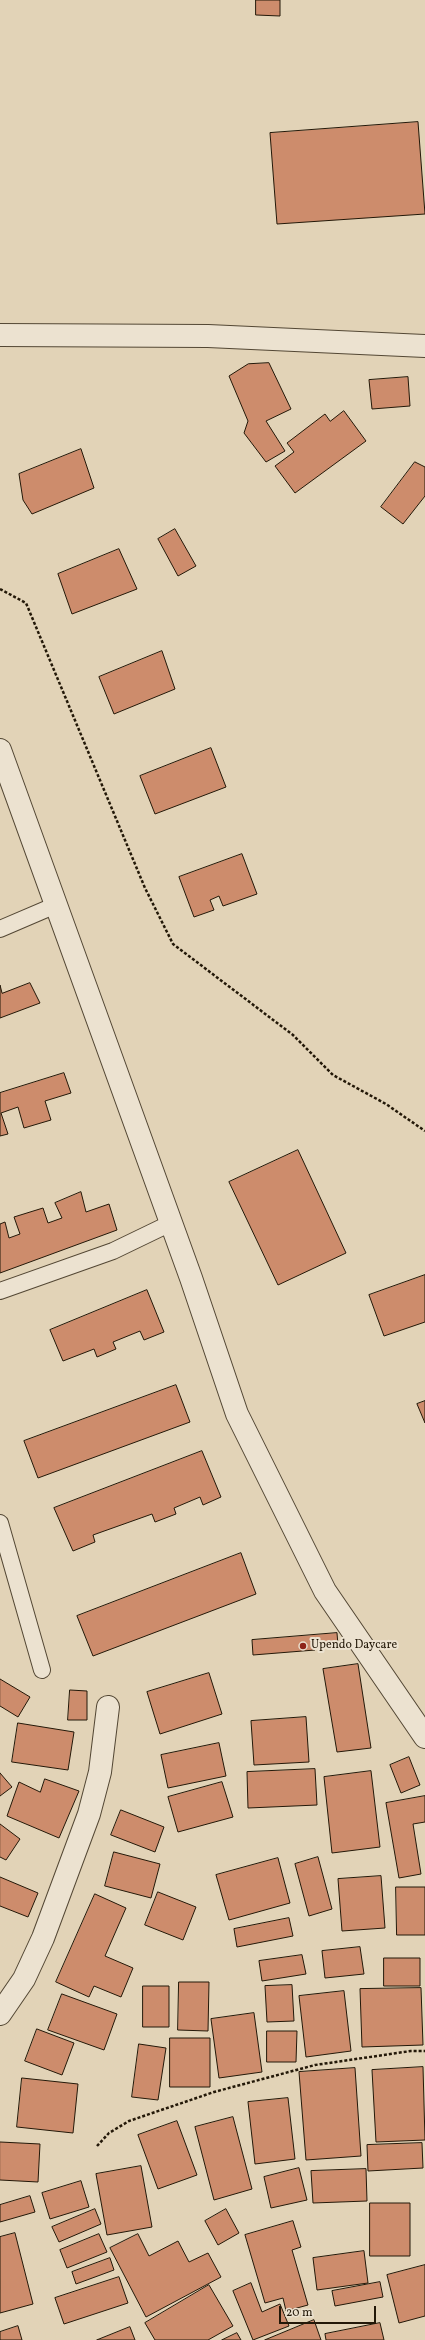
<!DOCTYPE html>
<html>
<head>
<meta charset="utf-8">
<style>
  body { margin:0 }
  #map { position:relative; width:425px; height:2340px; overflow:hidden; background:#e2d3b7; font-family:Vollkorn,serif }
  canvas { display:block }
  .scale { position:absolute; left:279px; top:2306px; width:97px; height:18px; box-sizing:border-box; border:2px solid #231808; border-top:0; padding-left:5px; font-size:12px; line-height:14px; white-space:nowrap; color:#231808; -webkit-text-stroke:3px #ece2d0; paint-order:stroke }
</style>
</head>
<body>
<div id="map">
<canvas width="425" height="2340"></canvas>
<div class="scale">20 m</div>
</div>
<script>
const c = document.querySelector('canvas').getContext('2d');
c.lineJoin = 'round';
function paint(path, color) { c.fillStyle = color; c.fill(path, 'evenodd'); }
function stroke(path, color, width, dash) { c.strokeStyle = color; c.lineWidth = width; c.lineCap = dash ? 'butt' : 'round'; c.setLineDash(dash || []); c.stroke(path); }
function write(font, color, halo, rows, align = 'center') {
  c.font = font + ' Vollkorn,serif'; c.lineWidth = 4; c.setLineDash([]); c.textBaseline = 'middle'; c.strokeStyle = halo; c.fillStyle = color; for (const [text, x, y, turn = 0] of rows) {
    c.save(); c.translate(x, y); c.rotate((+turn || 0) * Math.PI / 180); c.textAlign = isNaN(turn) ? turn : align; if (halo) c.strokeText(text, 0, 0); c.fillText(text, 0, 0); c.restore();
  }
}
const building = new Path2D(`
  M256,0H280V16L256,15Z
  M418,122L425,214L277,224L270,133Z
  M269,363L291,409L266,421L285,451L266,462L244,433L248,421L229,376L248,364Z
  M408,377L410,406L372,409L369,380Z
  M344,411L366,441L295,493L275,466L294,452L287,443L325,414L330,421Z
  M81,449L94,488L32,514L23,500L19,474Z
  M415,462L425,467V496L403,524L381,507Z
  M175,529L196,566L178,576L158,539Z
  M119,549L137,589L72,614L58,574Z
  M162,651L175,689L114,714L99,677Z
  M211,748L226,787L155,814L140,776Z
  M242,854L257,894L223,906L219,896L210,900L214,910L194,917L179,877Z
  M30,983L40,1003L0,1018V985L2,993Z
  M64,1073L71,1093L45,1101L51,1120L24,1128L18,1107L1,1113L8,1134L0,1136V1093Z
  M298,1150L346,1253L278,1285L229,1182Z
  M81,1192L86,1212L109,1204L117,1230L0,1273V1224L5,1222L9,1238L20,1234L14,1217L43,1208L48,1223L62,1218L55,1203Z
  M425,1275V1322L384,1336L369,1295Z
  M147,1290L164,1332L144,1340L140,1331L113,1342L116,1349L97,1357L94,1349L63,1361L50,1330Z
  M176,1385L190,1422L38,1478L24,1441Z
  M425,1401V1423L417,1404Z
  M202,1451L221,1497L203,1505L200,1497L174,1508L176,1514L155,1522L152,1514L93,1535L95,1542L73,1551L54,1508Z
  M241,1553L256,1594L93,1656L77,1616Z
  M337,1633L338,1645L315,1647V1650L253,1655L252,1640Z
  M358,1664L371,1748L337,1752L323,1669Z
  M209,1673L222,1714L160,1734L147,1692Z
  M0,1679L30,1697L18,1717L0,1706Z
  M70,1690L87,1691V1720H68Z
  M306,1717L309,1762L254,1765L251,1721Z
  M18,1723L74,1732L68,1770L12,1762Z
  M219,1743L226,1776L168,1788L161,1755Z
  M409,1757L420,1785L401,1793L390,1765Z
  M315,1769L317,1805L248,1808L247,1772Z
  M371,1771L380,1847L332,1853L324,1777Z
  M0,1773L12,1787L0,1796Z
  M45,1779L79,1791L59,1838L7,1816L19,1782L40,1792Z
  M222,1782L233,1817L178,1832L168,1797Z
  M425,1796V1822L413,1824L421,1874L399,1878L386,1803Z
  M121,1810L164,1827L155,1852L111,1835Z
  M0,1824L20,1839L6,1860L0,1857Z
  M114,1852L160,1864L151,1898L105,1886Z
  M318,1857L332,1909L309,1916L295,1864Z
  M278,1858L290,1903L229,1920L216,1875Z
  M381,1876L385,1928L342,1931L338,1879Z
  M0,1877L38,1893L28,1917L0,1906Z
  M396,1887H425V1935H397Z
  M158,1892L196,1907L183,1940L145,1925Z
  M95,1894L126,1908L105,1956L133,1968L121,1997L94,1986L89,1997L56,1982Z
  M289,1918L293,1936L237,1947L234,1929Z
  M360,1947L364,1974L325,1978L322,1951Z
  M302,1955L306,1974L262,1981L259,1961Z
  M384,1958H420V1986H384Z
  M179,1982H209L208,2031L178,2030Z
  M292,1985L294,2021L267,2022L265,1986Z
  M143,1986H169V2027H143Z
  M421,1988L423,2045L362,2047L360,1989Z
  M344,1991L351,2051L306,2057L299,1996Z
  M62,1994L117,2014L104,2050L48,2030Z
  M254,2013L262,2072L219,2078L211,2019Z
  M37,2029L74,2043L62,2075L25,2061Z
  M267,2031H297L296,2062H267Z
  M170,2038H210V2087H170Z
  M139,2044L166,2048L158,2100L132,2097Z
  M423,2067L425,2140L376,2142L372,2070Z
  M355,2068L361,2156L306,2160L299,2072Z
  M22,2078L78,2084L73,2133L17,2127Z
  M288,2098L295,2159L255,2164L248,2102Z
  M233,2117L252,2189L214,2200L195,2127Z
  M177,2121L197,2175L158,2189L138,2135Z
  M0,2142L40,2144L38,2182L0,2180Z
  M422,2143L423,2168L368,2171L367,2145Z
  M141,2166L152,2227L107,2235L96,2174Z
  M299,2168L307,2200L271,2208L264,2177Z
  M366,2169L367,2201L313,2203L311,2171Z
  M81,2181L89,2207L50,2219L42,2193Z
  M30,2196L35,2212L0,2222V2205Z
  M370,2203H410V2256H370Z
  M95,2209L101,2224L59,2242L52,2227Z
  M226,2209L239,2233L218,2245L205,2221Z
  M293,2221L301,2247L292,2250L308,2305L286,2311L283,2298L265,2303L245,2235Z
  M15,2233L33,2304L0,2313V2237Z
  M99,2234L107,2252L67,2268L60,2250Z
  M138,2234L149,2256L178,2241L189,2262L208,2253L221,2277L146,2317L110,2248Z
  M364,2251L368,2283L317,2290L313,2258Z
  M110,2258L114,2270L76,2284L72,2272Z
  M425,2265V2316L399,2323L387,2275Z
  M119,2277L128,2303L64,2324L55,2298Z
  M380,2282L383,2297L335,2306L332,2291Z
  M251,2283L262,2312L280,2304L289,2326L253,2340L233,2291Z
  M209,2285L233,2326L208,2340H155L145,2323Z
  M314,2320L321,2340H265Z
  M380,2323L384,2340H326L325,2334Z
  M18,2326L22,2340H0V2332Z
  M130,2327L135,2340H97Z
  M237,2333L241,2340H222Z`);
paint(building, '#cd8c6c');
stroke(building, '#231808', 1);
const lane = new Path2D(`
  M0,929L56,905
  M0,1291L113,1251L171,1223
  M0,1523L42,1670`);
const street = new Path2D(`
  M0,335L208,336L425,346
  M0,750L191,1278L237,1414L325,1591L425,1737
  M0,2014L24,1979L43,1938L89,1814L100,1772L108,1707`);
stroke(lane, '#534734', 18);
stroke(street, '#534734', 24);
stroke(new Path2D(`
  M0,589L26,603L145,888L173,944L293,1035L333,1075L386,1104L425,1131
  M97,2146L109,2133L129,2121L214,2092L315,2065L411,2051H425`), '#231808', 2.5, [3, 2]);
stroke(lane, '#ece2d0', 16);
stroke(street, '#ece2d0', 22);
for (const [x, y, r, color] of [
  [303,1646,4,"#8f2418"]
]) { const dot = new Path2D(); dot.arc(x, y, r, 0, 2 * Math.PI); c.fillStyle = color; c.fill(dot); stroke(dot, '#ece2d0', 1.5); }
write('12px', '#231808', '#ece2d0', [
  ["Upendo Daycare",311,1646]
], 'left');
</script>
</body>
</html>
